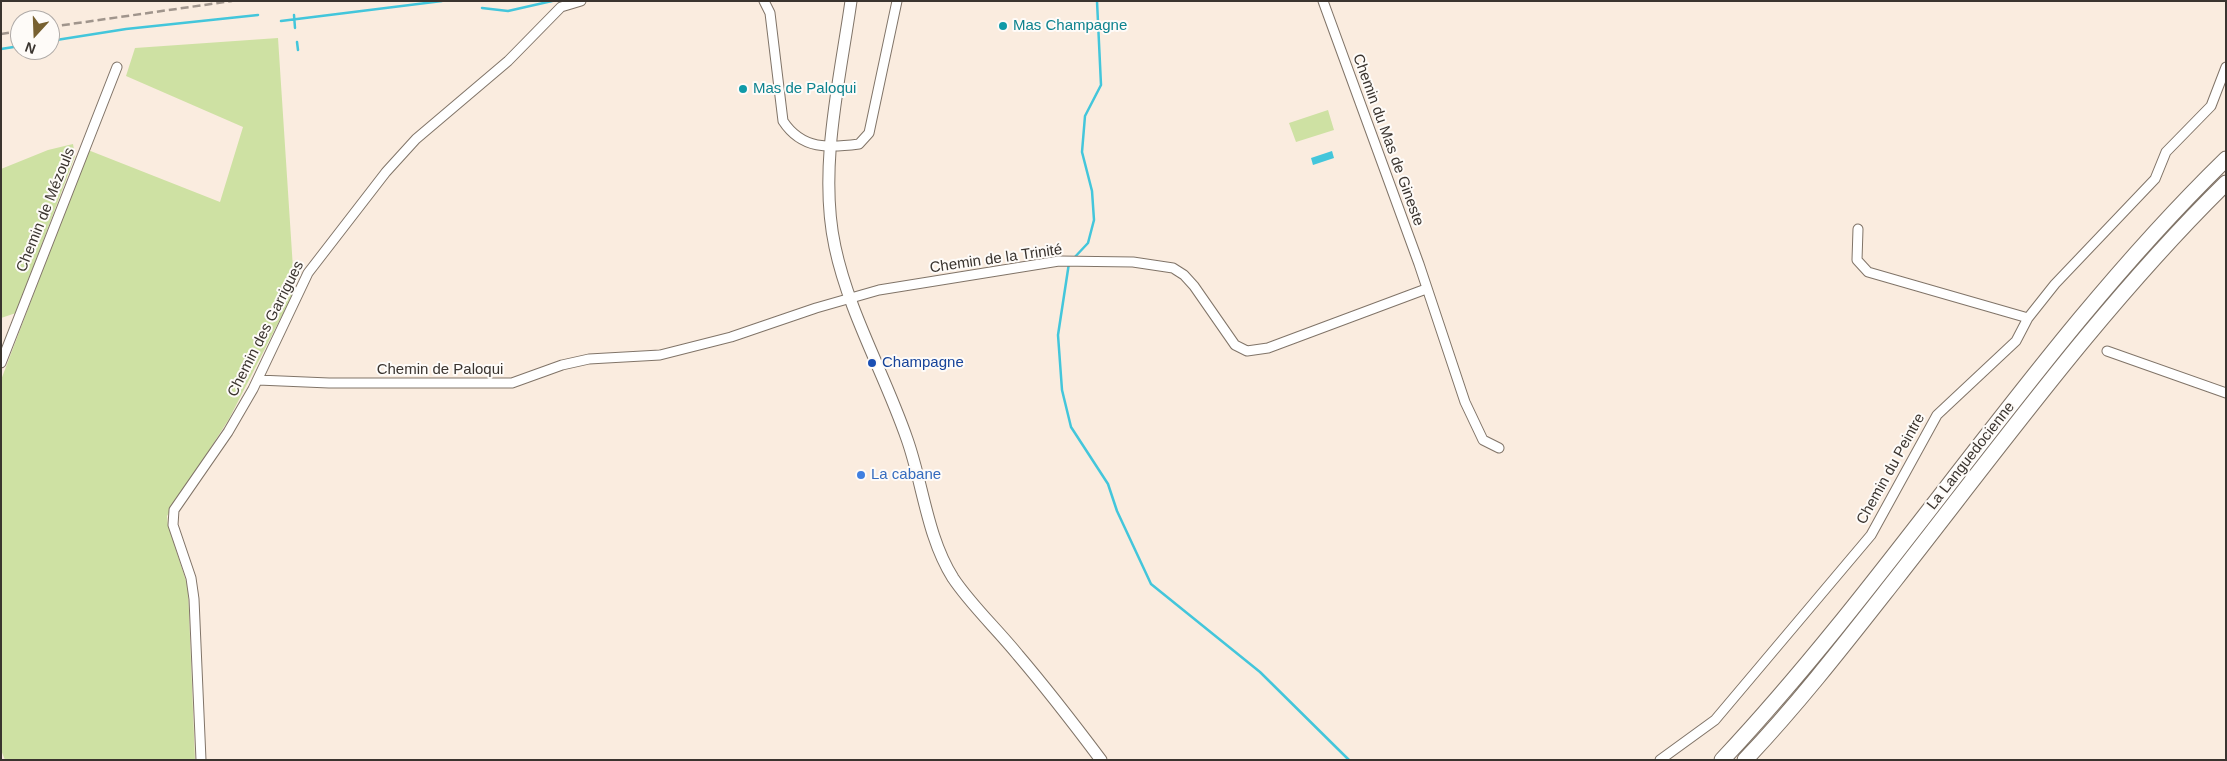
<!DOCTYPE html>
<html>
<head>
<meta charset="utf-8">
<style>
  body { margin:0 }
  #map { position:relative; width:2227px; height:761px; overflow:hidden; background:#faecdf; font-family:Arial,sans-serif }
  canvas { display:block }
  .frame { position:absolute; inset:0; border:2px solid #3a342f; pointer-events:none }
  .north { position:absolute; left:10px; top:10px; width:50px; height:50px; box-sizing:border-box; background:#fefbf8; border:1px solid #b0aba8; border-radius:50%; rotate:200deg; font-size:14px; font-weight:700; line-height:20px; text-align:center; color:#3a342f }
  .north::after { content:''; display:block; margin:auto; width:18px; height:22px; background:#786131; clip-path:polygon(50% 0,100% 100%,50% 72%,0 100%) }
</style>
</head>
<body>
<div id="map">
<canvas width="2227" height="761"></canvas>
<div class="frame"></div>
<div class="north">N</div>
</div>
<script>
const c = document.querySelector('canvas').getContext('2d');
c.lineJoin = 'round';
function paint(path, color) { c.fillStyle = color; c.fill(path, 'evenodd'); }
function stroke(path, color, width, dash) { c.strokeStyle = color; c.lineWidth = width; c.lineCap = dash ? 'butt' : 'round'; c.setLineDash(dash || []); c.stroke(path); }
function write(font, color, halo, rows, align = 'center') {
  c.font = font + ' Arial,sans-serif'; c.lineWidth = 4; c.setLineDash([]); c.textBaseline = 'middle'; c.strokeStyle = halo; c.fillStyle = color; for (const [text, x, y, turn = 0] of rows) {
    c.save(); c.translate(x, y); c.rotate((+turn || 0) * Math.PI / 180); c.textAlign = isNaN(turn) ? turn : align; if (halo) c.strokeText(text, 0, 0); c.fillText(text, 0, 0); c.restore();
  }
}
paint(new Path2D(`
  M278,38L294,284L291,298L229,419L167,516L168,525L188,587L195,760H5L1,750V380L88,150L220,202L243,127L126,76L135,48Z
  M1328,110L1334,130L1296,142L1289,123Z
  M73,144L75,156L16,313L1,318V169L48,150Z`), '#cee1a3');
paint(new Path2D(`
  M1332,151L1334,158L1313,165L1311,158Z`), '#43c6db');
stroke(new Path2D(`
  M482,8L508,11L552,1
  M294,15L295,28
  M281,21L442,1
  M50,41L126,29L258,15
  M297,42L298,50
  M1,49L20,46
  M1073,259L1088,243L1094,220L1092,191L1082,152L1085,116L1101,85L1097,1
  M1069,263L1058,335L1062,390L1071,427L1108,484L1117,511L1151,584L1260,672L1349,760`), '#43c6db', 2.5);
const minor = new Path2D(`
  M764,1L770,13L783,121C802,150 829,148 859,144L869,133L897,1
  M1323,1L1419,264L1465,402L1483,440L1499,448
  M1858,229L1857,260L1868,272L2028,318
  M2107,351L2226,393
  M1,363L117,67
  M258,380L329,383H512L562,365L589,359L660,355L731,337L816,308L879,290L1059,261L1133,262L1173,268L1184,275L1194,286L1235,345L1247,351L1268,348L1426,289
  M201,760L194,599L191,578L173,525L174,510L228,432L253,389L308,273L386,172L416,139L508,61L561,7L581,1
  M1660,760L1715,720L1871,535L1937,415L2016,341L2028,318L2055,284L2155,179L2166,152L2211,106L2226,67`);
const tertiary = new Path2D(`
  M851,1C840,79 818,169 835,247C849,313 885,375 907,439C923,484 927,537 953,578C971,605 997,629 1018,655C1047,689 1074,724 1101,760`);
const motorway = new Path2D(`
  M1722,760C1901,569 2038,342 2226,159
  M1745,760C1799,703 1847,641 1895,580C2001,445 2103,304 2226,183`);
stroke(minor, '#807468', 11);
stroke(tertiary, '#807468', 13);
stroke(motorway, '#807468', 17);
stroke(minor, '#fff', 9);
stroke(tertiary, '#fff', 11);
stroke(motorway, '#fff', 15);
stroke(new Path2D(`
  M50,27L232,1
  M1,34L20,31`), '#a0958c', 2.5, [8, 4]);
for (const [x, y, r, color] of [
  [1003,26,5,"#0f9aa8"],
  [743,89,5,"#0f9aa8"],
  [872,363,5,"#1a4fb4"],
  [861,475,5,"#3f7fe0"]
]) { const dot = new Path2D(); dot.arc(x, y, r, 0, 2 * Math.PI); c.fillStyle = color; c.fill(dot); stroke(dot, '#fefbf8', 2); }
write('15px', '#0d838f', '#fefbf8', [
  ["Mas Champagne",1013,26],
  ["Mas de Paloqui",753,89]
], 'left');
write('15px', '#3a342f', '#fefbf8', [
  ["Chemin du Mas de Gineste",1388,140,70],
  ["Chemin de Mézouls",46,210,-68],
  ["Chemin de la Trinité",996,259,-8],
  ["Chemin des Garrigues",266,329,-63],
  ["Chemin de Paloqui",440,370],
  ["La Languedocienne",1971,456,-52],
  ["Chemin du Peintre",1891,469,-61]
]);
write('15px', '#164399', '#fefbf8', [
  ["Champagne",882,363]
], 'left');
write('15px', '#366cbe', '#fefbf8', [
  ["La cabane",871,475]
], 'left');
</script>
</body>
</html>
